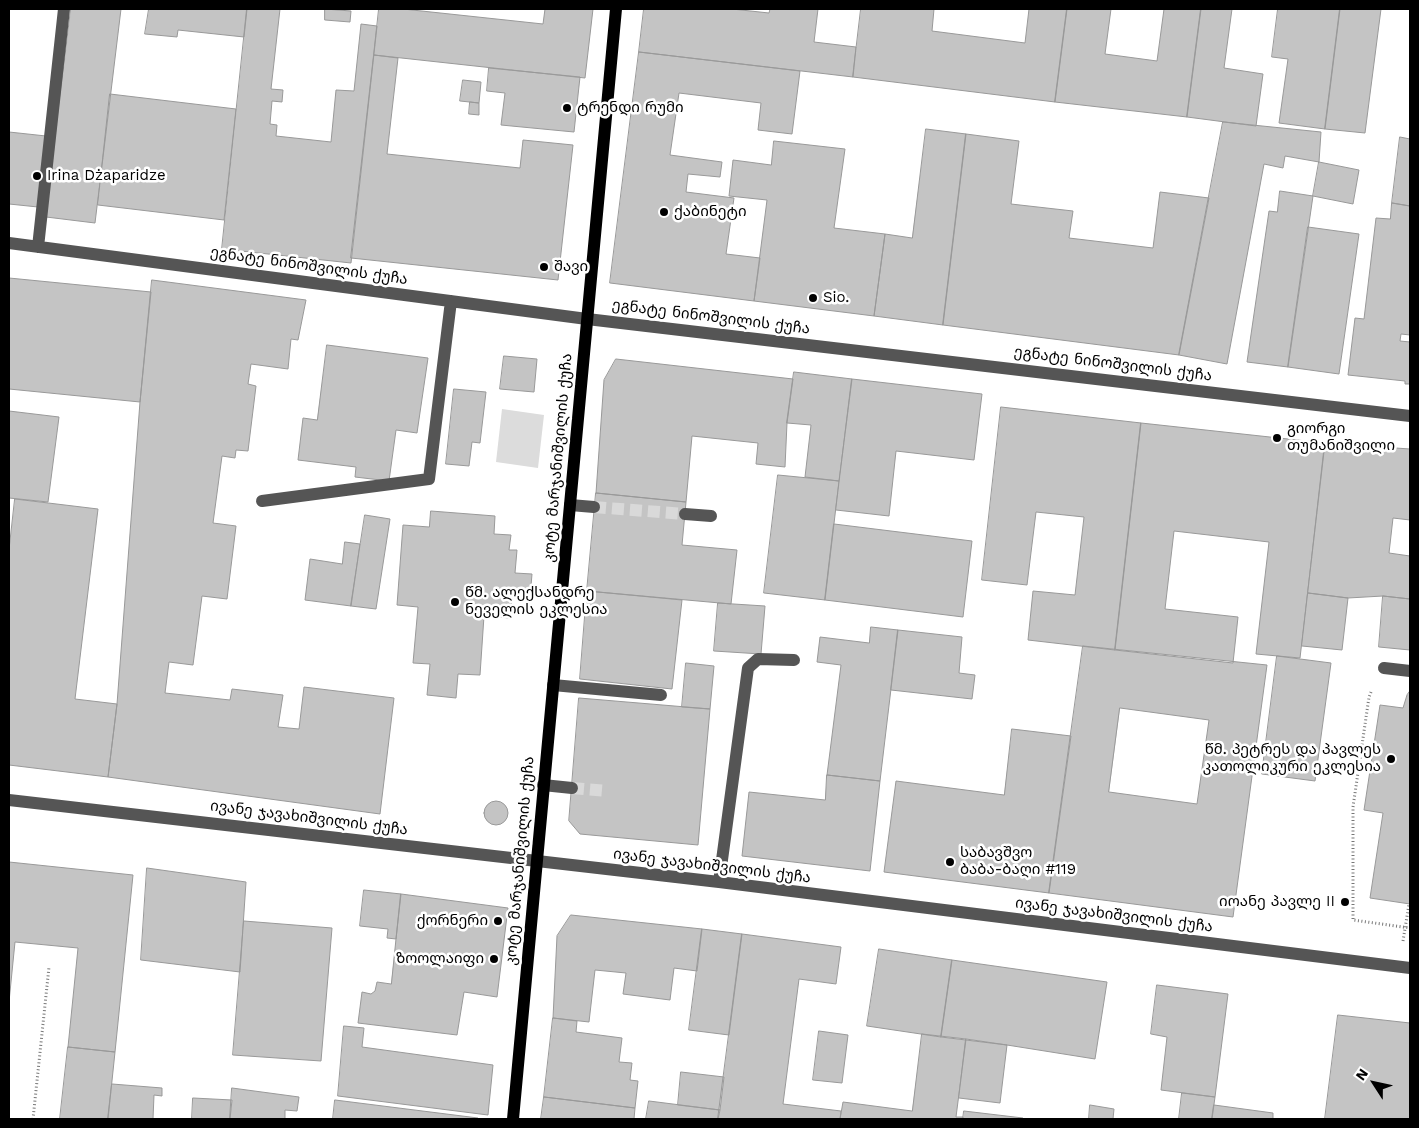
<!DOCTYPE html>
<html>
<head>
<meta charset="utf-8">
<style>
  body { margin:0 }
  #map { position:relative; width:1419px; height:1128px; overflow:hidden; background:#fff; font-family:"Work Sans",sans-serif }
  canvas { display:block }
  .frame { position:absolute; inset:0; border:10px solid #000; pointer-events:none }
  .north { position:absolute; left:1349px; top:1058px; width:50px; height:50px; -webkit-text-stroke:4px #fff; paint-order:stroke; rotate:305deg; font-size:14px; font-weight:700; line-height:20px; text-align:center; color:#000 }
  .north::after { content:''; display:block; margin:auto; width:18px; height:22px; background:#000; clip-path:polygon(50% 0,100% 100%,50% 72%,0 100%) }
</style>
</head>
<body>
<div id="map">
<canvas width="1419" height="1128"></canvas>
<div class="frame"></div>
<div class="north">N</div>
</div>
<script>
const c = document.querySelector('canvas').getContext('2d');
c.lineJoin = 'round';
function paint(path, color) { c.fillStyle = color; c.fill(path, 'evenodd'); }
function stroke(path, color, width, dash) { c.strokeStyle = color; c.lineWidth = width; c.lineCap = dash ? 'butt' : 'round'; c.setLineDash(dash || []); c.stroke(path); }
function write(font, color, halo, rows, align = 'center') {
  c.font = font + ' "Work Sans","Noto Sans Georgian",sans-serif'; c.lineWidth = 5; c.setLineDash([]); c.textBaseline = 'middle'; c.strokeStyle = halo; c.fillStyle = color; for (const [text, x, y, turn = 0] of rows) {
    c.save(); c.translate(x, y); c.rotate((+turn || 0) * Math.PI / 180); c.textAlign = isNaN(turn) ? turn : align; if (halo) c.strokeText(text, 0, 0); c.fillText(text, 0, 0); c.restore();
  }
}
paint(new Path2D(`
  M502,409L544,415L538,468L496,462Z`), '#dcdcdc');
const building = new Path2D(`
  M71,9H121L95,223L46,217Z
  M149,9H247L244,37L178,30L177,37L145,34Z
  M247,9H280L271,89L283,90L282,102L272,101L270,124L277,125L276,136L331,142L336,90L354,91L361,24L377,26L351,263L222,249Z
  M325,9L351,11L350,22L325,20Z
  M379,9H403L543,24L545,9H593L585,78L374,55Z
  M644,9H732L769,13L770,9H818L814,42L856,47L853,77L639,52Z
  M861,9H934L932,31L1025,43L1029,9H1067L1055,102L853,77Z
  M1067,9H1111L1105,54L1157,61L1164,9H1201L1187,117L1055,102Z
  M1201,9H1232L1224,68L1263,74L1256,126L1187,117Z
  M1278,9H1340L1325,129L1279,123L1288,59L1272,57Z
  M1340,9H1381L1365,133L1325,129Z
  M639,52L800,71L792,134L758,130L761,103L679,93L670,155L722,162L720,177L688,174L686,192L734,198L726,254L760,258L754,301L610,283Z
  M374,55L398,58L387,154L520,168L523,140L573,145L558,280L351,258Z
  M489,68L580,77L574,132L501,125L505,93L487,91Z
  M463,80L481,82L479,103L460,101Z
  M110,94L236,109L224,220L98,205Z
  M470,102L479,103V115L469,114Z
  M1223,122L1321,132L1319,162L1285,156L1283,168L1264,164L1227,364L1179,355Z
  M926,129L966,134L943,325L874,316L885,234L912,238Z
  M9,132L46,136L38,207L9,204Z
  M966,134L1019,141L1011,204L1073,211L1069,238L1153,248L1160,192L1209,198L1179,355L943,325Z
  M1400,137L1410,139V206L1392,203Z
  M774,141L845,149L834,228L885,234L874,316L754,301L767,200L729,196L733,160L771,165Z
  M1319,162L1359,170L1353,204L1313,196Z
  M1280,191L1313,196L1288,367L1247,362L1269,211L1277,212Z
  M1392,203L1410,206V335L1401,334L1400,341L1410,342V384H1405V381L1348,375L1355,318L1364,319L1376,218L1390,219Z
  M1308,227L1359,234L1339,374L1288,367Z
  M9,278L151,292L140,402L9,389Z
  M152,280L306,300L298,340L291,339L288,369L251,364L248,384L256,386L248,451L236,450L235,458L222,456L213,523L236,526L227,599L202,596L193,665L169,662L165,693L230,700L232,689L283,695L278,727L299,729L304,687L394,698L380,814L108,777L117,704L140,402Z
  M327,345L428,358L417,433L396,430L389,481L355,477L356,467L298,460L303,418L317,420Z
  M504,356L537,359L534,392L500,389Z
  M616,359L793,379L787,423L785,467L756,464L758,443L692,436L686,502L596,493L604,380Z
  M794,372L852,379L839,481L805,477L811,425L787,423Z
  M852,379L982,394L974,460L896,451L889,516L836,510Z
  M454,389L486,392L480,443L472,442L469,466L446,464Z
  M1001,407L1141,423L1115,650L1028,640L1033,591L1075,595L1084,517L1036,512L1027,585L982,580Z
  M9,411L59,417L48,502L9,498Z
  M1141,423L1325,443L1300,658L1256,654L1269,542L1174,531L1165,609L1238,617L1233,663L1115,650Z
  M1325,443L1410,449V520L1393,518L1389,553L1410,556V599L1383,596L1348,598L1308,593Z
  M778,475L839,481L825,600L764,593Z
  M596,493L686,502L682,545L737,550L731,604L587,591Z
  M15,499L98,509L75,699L117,704L108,777L9,765V550Z
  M431,511L495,516L494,534L511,535L509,550H517L515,573L532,574L530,598L512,597L510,618L484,616L480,675L458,674L456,698L427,695L430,664L413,663L418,607L397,605L403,525L429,527Z
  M365,515L390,519L376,609L351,606Z
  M834,524L972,541L963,617L825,600Z
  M345,542L360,544L351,606L305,600L310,559L342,564Z
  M587,591L682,600L672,689L580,679Z
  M1308,593L1348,598L1342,650L1302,646Z
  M1383,596L1410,599V650L1379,647Z
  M718,603L765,606L761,654L714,651Z
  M871,627L898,630L880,781L827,775L841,665L817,662L820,637L869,643Z
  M898,630L962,637L959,673L975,675L972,699L891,690Z
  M1083,646L1267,665L1233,917L1049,893ZM1120,708L1209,720L1197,804L1109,792Z
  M1277,656L1331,663L1315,781L1262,774Z
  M686,663L714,666L710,709L682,707Z
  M1410,691V904L1370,898L1383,813L1364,810L1380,705L1403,708L1407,695Z
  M579,698L710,709L698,845L580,834L569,821Z
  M1012,729L1071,736L1049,893L884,872L896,781L1004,795Z
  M827,775L880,781L870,871L742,856L749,792L825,800Z
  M484 813a12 12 0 1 1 24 0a12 12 0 1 1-24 0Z
  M9,862L133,875L115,1052L68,1047L78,948L15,942L9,1002Z
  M147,868L246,882L240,972L141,960Z
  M364,890L401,894L396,939L387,938L388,929L360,926Z
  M401,894L508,908L497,997L464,992L457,1035L358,1023L362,992L371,994L375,991L377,982L391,984Z
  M571,915L702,929L697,971L674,968L670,1000L623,994L626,973L595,970L589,1022L553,1018L557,936Z
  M244,921L332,928L321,1061L233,1055Z
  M702,929L742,934L729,1035L689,1030Z
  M742,934L841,947L836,984L799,979L783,1104L841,1111L840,1119H718Z
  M879,949L952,960L941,1037L867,1026Z
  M952,960L1107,982L1095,1059L1007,1045L941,1037Z
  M1157,985L1228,994L1215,1097L1161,1090L1167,1037L1151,1034Z
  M1338,1015L1410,1023V1119H1325Z
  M553,1018L577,1021L576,1032L622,1038L619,1062L632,1063L630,1080L638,1081L635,1108L544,1097Z
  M344,1026L364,1028L362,1047L493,1065L488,1115L338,1096Z
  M819,1031L848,1035L842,1083L813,1080Z
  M922,1034L966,1039L956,1117H963V1119H840L843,1102L912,1111Z
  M966,1039L1007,1045L1000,1103L959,1098Z
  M68,1047L115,1052L108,1119H60Z
  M681,1072L724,1077L720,1110L678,1105Z
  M112,1084L162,1088V1096L154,1095L153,1119H108Z
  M232,1088L299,1097L297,1111L285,1110V1119H230Z
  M1182,1093L1215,1097L1212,1119H1179Z
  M544,1097L635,1108L634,1119H541Z
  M193,1098L232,1100L230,1119H192Z
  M335,1100L478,1118V1119H333Z
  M649,1101L720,1110L718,1119H646Z
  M1090,1105L1114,1109L1113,1119H1089Z
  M1214,1105L1273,1113V1119H1212Z
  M964,1111L1023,1118V1119H963Z`);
paint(building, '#c4c4c4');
stroke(building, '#999', 1);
stroke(new Path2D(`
  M594,507L685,514
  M572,788L607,791`), '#d9d9d9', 12, [12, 6]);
stroke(new Path2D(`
  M1371,692L1369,697L1353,807V920L1410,928
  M1403,941L1409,904
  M33,1119L49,967`), '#777', 3, [1, 2.5]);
stroke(new Path2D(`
  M9,243L587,319L1410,416
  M38,247L64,9
  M262,501L429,479L451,301
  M570,505L594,507
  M685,514L711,516
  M1384,668L1410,671
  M553,685L661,695
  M543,785L572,788
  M9,800L719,882L1410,968
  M719,882L748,668L758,659L794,660`), '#555', 12);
stroke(new Path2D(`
  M513,1119L616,9`), '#000', 12);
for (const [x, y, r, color] of [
  [567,108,5,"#000"],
  [37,176,5,"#000"],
  [664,212,5,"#000"],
  [544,267,5,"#000"],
  [813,298,5,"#000"],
  [1277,438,5,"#000"],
  [455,602,5,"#000"],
  [1391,759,5,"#000"],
  [950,862,5,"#000"],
  [1345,902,5,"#000"],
  [498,921,5,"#000"],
  [494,959,5,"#000"]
]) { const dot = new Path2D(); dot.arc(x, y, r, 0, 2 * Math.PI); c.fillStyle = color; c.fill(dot); stroke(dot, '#fff', 2); }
write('15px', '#000', '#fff', [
  ["ტრენდი რუმი",577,108],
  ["Irina Dżaparidze",47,176],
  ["ქაბინეტი",674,212],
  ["შავი",554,267],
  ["Sio.",823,298],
  ["გიორგი",1287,429],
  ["თუმანიშვილი",1287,446],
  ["წმ. ალექსანდრე",465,593],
  ["ნეველის ეკლესია",465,610],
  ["წმ. პეტრეს და პავლეს",1381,750,"right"],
  ["კათოლიკური ეკლესია",1381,767,"right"],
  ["საბავშვო",960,853],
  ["ბაბა-ბაღი #119",960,870],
  ["იოანე პავლე II",1335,902,"right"],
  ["ქორნერი",488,921,"right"],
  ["ზოოლაიფი",484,959,"right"]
], 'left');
write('15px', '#000', '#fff', [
  ["ეგნატე ნინოშვილის ქუჩა",309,266,8],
  ["ეგნატე ნინოშვილის ქუჩა",711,317,7],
  ["ეგნატე ნინოშვილის ქუჩა",1113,364,7],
  ["კოტე მარჯანიშვილის ქუჩა",558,458,-85],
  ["ივანე ჯავახიშვილის ქუჩა",309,818,7],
  ["კოტე მარჯანიშვილის ქუჩა",520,861,-85],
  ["ივანე ჯავახიშვილის ქუჩა",712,866,7],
  ["ივანე ჯავახიშვილის ქუჩა",1114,915,7]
]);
</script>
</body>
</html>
